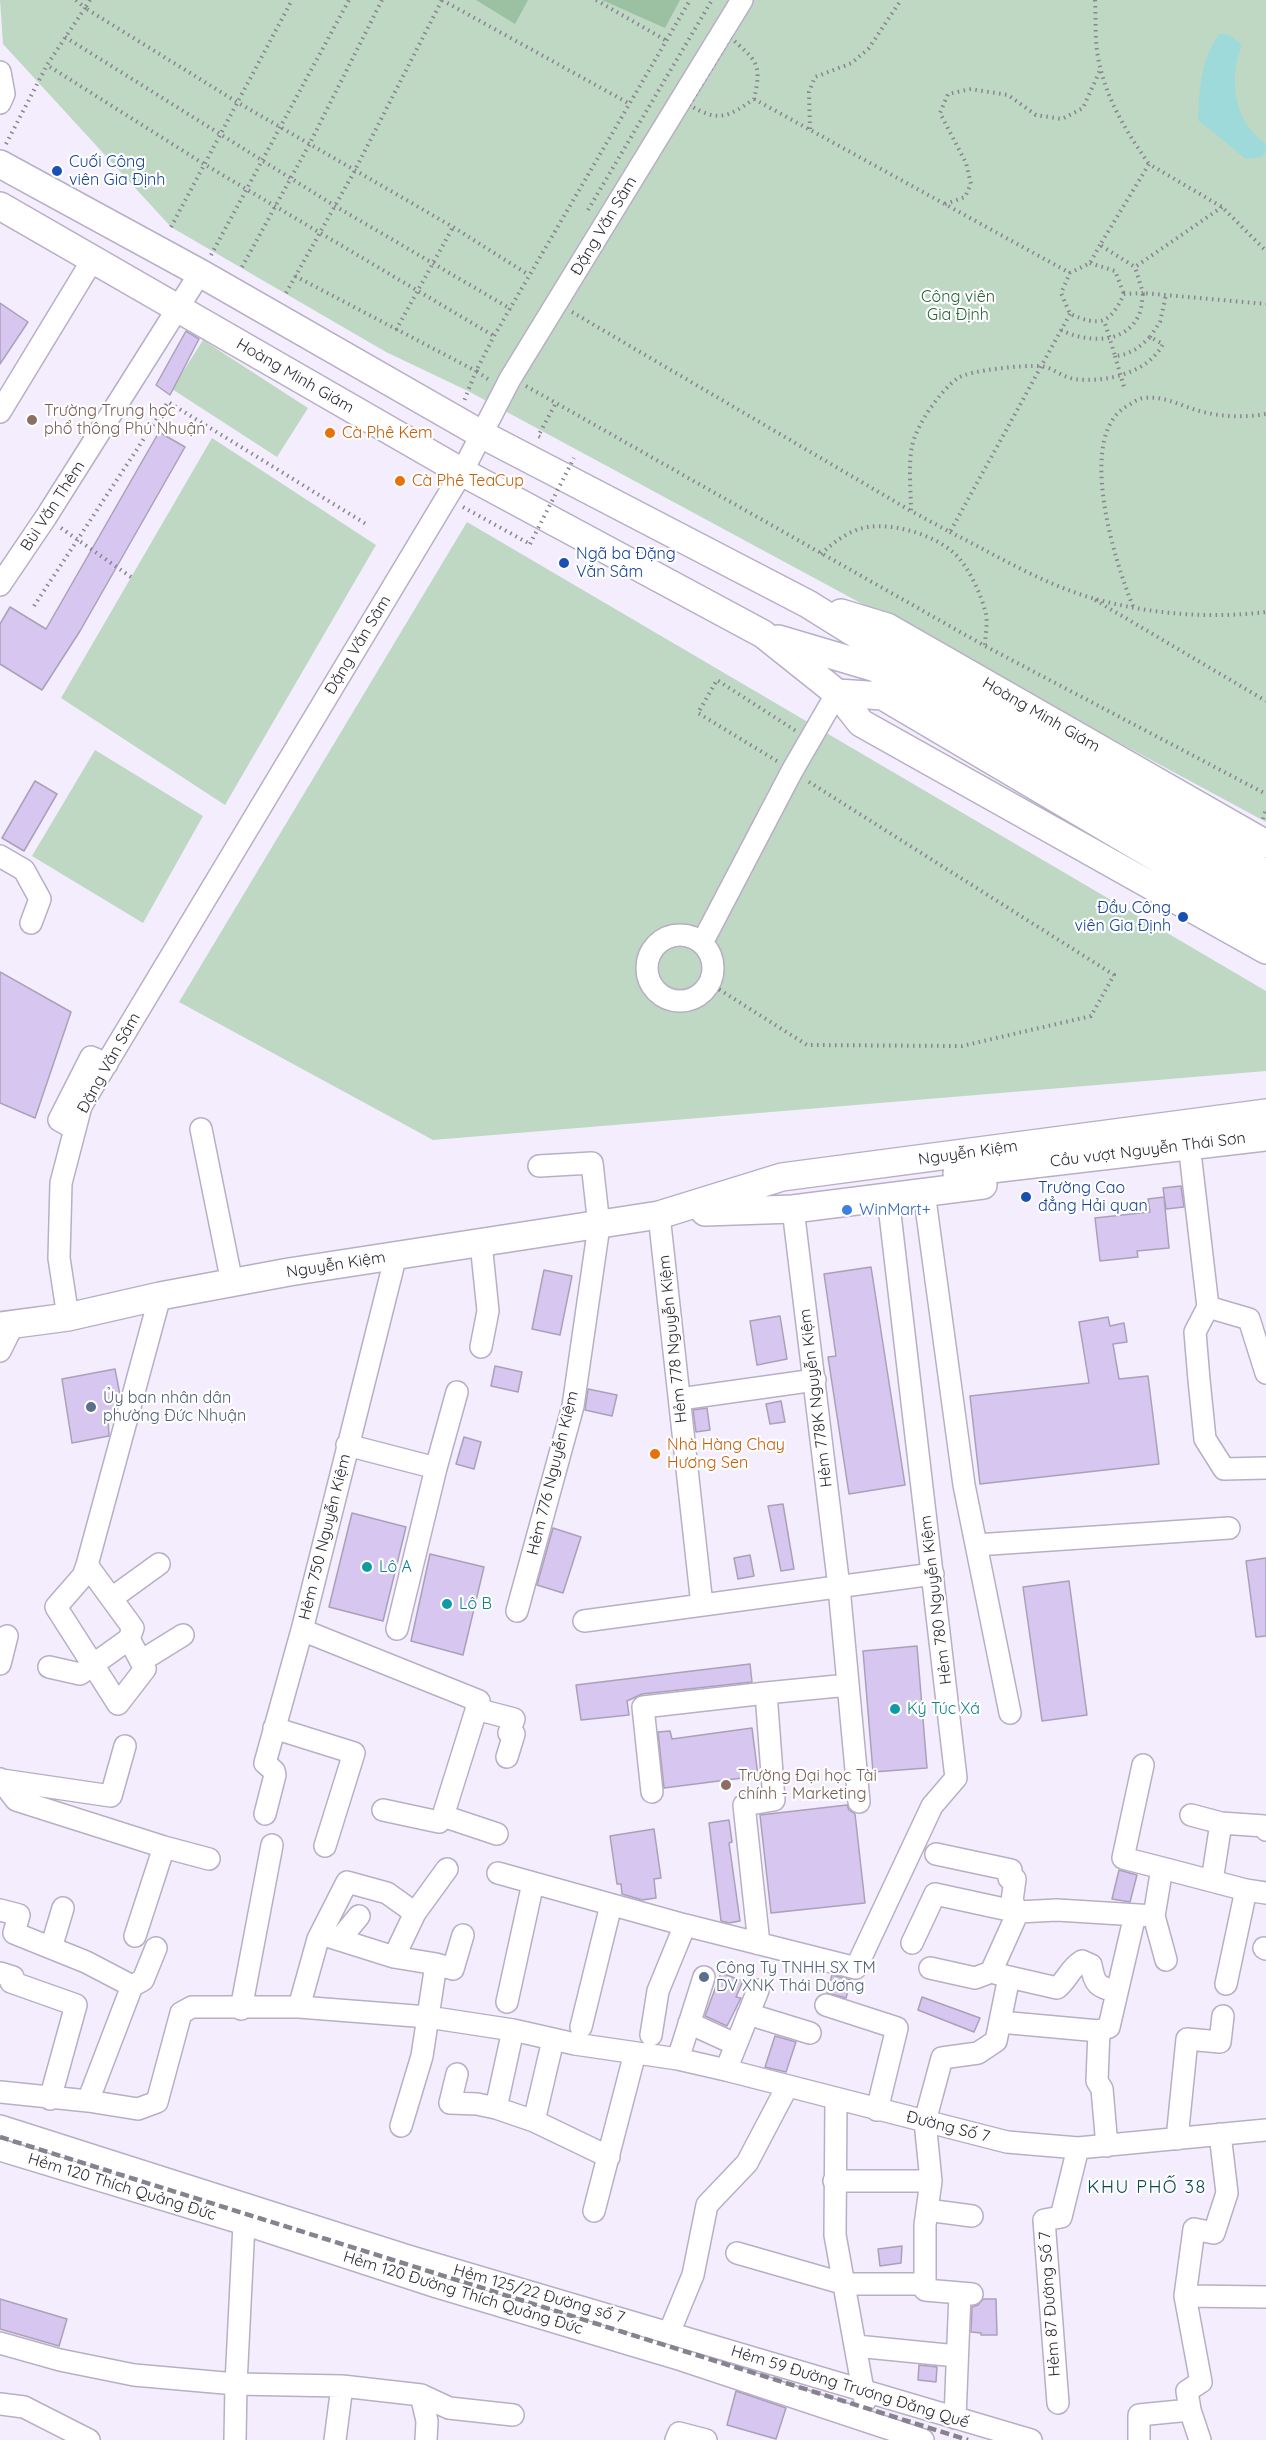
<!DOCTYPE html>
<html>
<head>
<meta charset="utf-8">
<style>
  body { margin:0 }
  canvas { display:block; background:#f3edfd }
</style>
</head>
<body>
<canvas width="1266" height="2440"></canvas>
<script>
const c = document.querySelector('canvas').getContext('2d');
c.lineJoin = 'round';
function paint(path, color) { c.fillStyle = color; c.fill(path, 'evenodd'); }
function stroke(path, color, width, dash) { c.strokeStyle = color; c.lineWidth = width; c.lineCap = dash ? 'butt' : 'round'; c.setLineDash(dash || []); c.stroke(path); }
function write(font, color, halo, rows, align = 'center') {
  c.font = font + ' Quicksand,sans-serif'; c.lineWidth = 4.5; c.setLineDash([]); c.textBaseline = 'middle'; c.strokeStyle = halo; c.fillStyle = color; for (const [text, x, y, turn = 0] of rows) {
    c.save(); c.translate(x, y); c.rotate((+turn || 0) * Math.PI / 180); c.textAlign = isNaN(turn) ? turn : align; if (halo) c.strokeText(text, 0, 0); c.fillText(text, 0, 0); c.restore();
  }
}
paint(new Path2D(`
  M0,0H1266V822L468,391L386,352L171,227L3,44Z
  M203,340L308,408L277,457L172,389Z
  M212,438L376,545L225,805L61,698Z
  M467,522L1266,991V1071L433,1140L179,1002Z
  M95,750L203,816L143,923L32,856Z`), '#bfd8c3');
paint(new Path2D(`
  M476,0H528L515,24Z
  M602,0H680L665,28Z`), '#9bc1a2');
paint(new Path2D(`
  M1220,33L1231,36L1242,45C1228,80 1234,122 1266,144V151L1262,157L1246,159L1198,120C1199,90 1201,57 1220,33Z`), '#9fdadb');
const building = new Path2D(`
  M0,303L28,322L0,364Z
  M186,331L199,339L170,395L156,385Z
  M159,432L185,447L80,631L42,690L0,664V624L10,607L46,629Z
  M35,781L57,794L24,851L2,838Z
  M0,972L71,1012L35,1118L0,1103Z
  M1181,1186L1184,1207L1166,1209L1163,1188Z
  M1164,1197L1169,1248L1137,1251L1138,1257L1100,1261L1095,1218L1150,1212L1148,1199Z
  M871,1267L905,1485L849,1494L828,1357L836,1356L824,1274Z
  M544,1270L572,1276L560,1335L532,1329Z
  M780,1316L787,1359L757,1365L750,1321Z
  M1108,1317L1110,1326L1124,1323L1127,1342L1113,1344L1119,1379L1148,1376L1159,1464L980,1484L970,1396L1089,1383L1079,1322Z
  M495,1366L522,1372L518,1392L491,1386Z
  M115,1369L120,1395L116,1397L117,1405L114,1418L108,1419L109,1436L72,1443L62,1379Z
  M588,1389L617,1395L612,1416L585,1410Z
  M781,1401L785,1422L770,1424L766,1404Z
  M707,1408L710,1430L696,1432L693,1410Z
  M464,1437L481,1442L474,1469L456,1464Z
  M783,1504L794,1569L781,1571L768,1506Z
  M352,1513L406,1527L383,1621L329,1607Z
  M553,1528L581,1537L563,1593L537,1585Z
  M430,1554L484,1567L463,1655L411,1641Z
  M750,1555L754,1576L738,1579L734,1558Z
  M1266,1558V1636L1256,1637L1246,1561Z
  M1069,1581L1087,1715L1042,1721L1023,1587Z
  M917,1646L927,1768L873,1772L863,1651Z
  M750,1664L752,1682L642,1694L627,1701L629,1715L581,1720L576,1685Z
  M752,1728L758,1776L664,1788L658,1732L670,1731L672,1739Z
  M847,1805L849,1810L855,1814L865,1903L771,1913L760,1815Z
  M729,1820L732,1842L729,1843L740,1921L729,1923L721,1921L709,1823Z
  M654,1829L661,1878L654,1879L656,1898L642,1900L622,1894L621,1884H617L610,1836Z
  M1119,1870L1137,1875L1130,1902L1112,1899Z
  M721,1973L743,1981L736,1997L741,1998L727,2026L705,2016Z
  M832,1975L851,1980L846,1998L827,1993Z
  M922,1997L980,2018L974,2032L918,2010Z
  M775,2036L796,2042L786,2072L765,2067Z
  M902,2246L901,2263L880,2266L878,2249Z
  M0,2299L67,2319L59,2346L0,2329Z
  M983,2299H996L997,2335H981V2333L971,2332L972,2307L978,2305Z
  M919,2365L937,2367L936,2382L918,2380Z
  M736,2391L786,2408L776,2439L727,2425Z`);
paint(building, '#d6c6f0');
stroke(building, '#aaa1b9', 1.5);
const minor = new Path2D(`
  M0,72L4,94L0,103
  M0,412L93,259
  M0,585L46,517L200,273
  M0,856L24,870L40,899L31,923
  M647 968a33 33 0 1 1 66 0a33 33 0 1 1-66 0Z
  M702,943L792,771L837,693
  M75,1129L59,1120L91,1057L107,1064
  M201,1129L232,1283
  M1191,1161L1208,1307L1249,1319L1266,1373
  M924,1192L964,1485L1010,1713
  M793,1209L839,1587L859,1802
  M659,1215L702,1605
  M481,1243L488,1311L481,1347
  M1208,1307L1195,1332L1199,1380L1205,1439L1224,1469L1266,1468
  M68,1317L59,1258L61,1183L81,1106L462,472L510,379L742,0
  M0,1351L14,1323
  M680,1399L815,1380
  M347,1445L436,1468
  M976,1545L1229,1528
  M87,1565L133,1628L129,1639L145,1669L118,1704L56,1607L83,1576L87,1565L160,1296
  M112,1598L159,1564
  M517,1611L573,1406L599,1226L592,1163L539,1166
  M584,1621L933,1574
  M397,1629L436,1468L457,1392
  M302,1630L479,1701L443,1816L497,1834
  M141,1661L183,1635
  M0,1664L7,1636
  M49,1667L80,1674L129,1639
  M766,1693L848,1685
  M476,1709L514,1719L509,1733L514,1734L507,1757
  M274,1728L354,1753L325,1846
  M1143,1765L1123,1858L1162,1868
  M0,1779L16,1800L164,1847L209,1859
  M2,1780L111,1796L125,1746
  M652,1792L643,1707L766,1693L774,1800L744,1805L759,1944
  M383,1810L439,1822L443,1816
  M265,1814L275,1775L274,1771L265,1763L302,1630L396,1255
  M1191,1815L1221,1823L1264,1826L1266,1830
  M936,1854L1011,1870L1009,1878L1015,1879L1012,1901L1018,1912L991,1972L1009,1977L996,2041L978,2053L942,2058L925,2121L931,2181L925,2225V2290L972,2294
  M498,1873L685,1925L856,1968L932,1806L956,1778L888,1197
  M1212,1881L1221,1823
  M0,1910L19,1915L14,1933L86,1962L132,1986L143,1980L156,1948
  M1154,1916L1166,1960
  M321,1934L394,1957L415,1913
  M135,1936L164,1847
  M339,1940L359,1916
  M912,1943L935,1894L1018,1912L1057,1910L1154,1916L1162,1868L1246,1890L1266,1893
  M51,1948L63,1908
  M1264,1948L1266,1949
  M394,1957L436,1964L422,2056L401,2126
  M436,1964L453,1969L463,1935
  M930,1968L975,1978L991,1972
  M0,1973L13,1977L11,1982L76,2005L50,2099
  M1009,1977L1057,1988C1068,1979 1070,1968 1082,1961L1091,1965C1095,1985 1097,1987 1117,1991
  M1226,1984L1246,1890
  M507,2002L533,1883
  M826,2005L897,2028L877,2110
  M299,2007L318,1939L347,1882L387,1893L415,1913L447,1869
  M241,2009L272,1845
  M748,2014L810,2033
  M1000,2022L1099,2031
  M689,2023L735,2044
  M581,2027L611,1905
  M513,2030L496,2108L534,2121L553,2040
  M651,2035L658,1991L685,1925
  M678,2059L704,1977
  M726,2070L758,1990
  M457,2074L450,2103L477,2104L496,2108
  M0,2092L88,2101L138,2109L157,2102L181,2013L192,2007H299L428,2017L513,2030L575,2044L678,2059L726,2070L1007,2142L1078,2148L1266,2130
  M836,2099L835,2235L865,2401
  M88,2101L132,1986
  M534,2121L609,2157
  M0,2126L408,2256L1031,2440
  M1177,2139L1187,2039L1220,2042L1223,2016
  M1107,2146L1102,2089L1097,2081L1099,2031L1109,2027L1135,1915
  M0,2150L244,2224L437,2287L682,2360L923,2440
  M834,2181H931
  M927,2210L972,2216
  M594,2211L635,2053
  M737,2253L845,2284H925
  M1185,2296L1266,2297
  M669,2333L693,2275L707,2205L747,2163L787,2087
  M0,2343L60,2360L134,2375L236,2384L342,2386L421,2395L427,2421L426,2440
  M856,2346L957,2356
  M421,2395L449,2408L513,2415
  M1058,2403L1044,2220L1061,2217L1078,2148
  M0,2404L24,2407L89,2440
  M955,2418L960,2293
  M235,2440L236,2384L244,2224
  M335,2440L342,2386
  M676,2440L679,2433L706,2440
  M1139,2440V2415L1190,2410
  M1200,2440L1190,2410L1187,2391L1201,2382L1185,2296L1194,2229L1214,2233L1227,2193L1220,2134`);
const major = new Path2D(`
  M0,164L200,273L481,434L808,604L877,647L1266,874
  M0,206L462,472L763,634L837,693L861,723L1266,950
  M841,613L887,627L1266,844
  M778,639L876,668L1266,896
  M837,693L883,696L1266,922
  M957,1173L1266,1137
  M705,1212L793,1209L983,1185
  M0,1326L68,1317L160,1296L289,1272L659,1215L782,1177L1266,1113`);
stroke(minor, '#b8afc7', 24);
stroke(major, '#b8afc7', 30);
stroke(new Path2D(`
  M76,0L85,8L47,65L204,164L494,336
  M90,0L85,8L237,102L453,227L529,275
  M442,0L630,104
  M596,0L667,41
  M1095,0C1096,17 1095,35 1097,51C1103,94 1125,130 1149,164
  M65,37L335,206L511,309
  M730,37C755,60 763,62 754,99C727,118 718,122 689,105Z
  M754,99L1070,273
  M810,129L809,92L815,77L852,63L869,48L901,0
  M6,144L47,65
  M945,204L965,197L971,184L966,163L940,113L948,94L971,89L1008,95L1036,115L1062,119L1083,108L1101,68
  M1222,207L1135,267L1100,245L1149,164L1222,207L1266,251
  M588,210L712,0
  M171,227L292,0
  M1100,245L1090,263L1070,273L1061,293L1070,314C1100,327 1110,324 1124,294L1143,293L1135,267
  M211,255L349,0
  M1090,263L1115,271L1124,294
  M242,267L309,145L382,0
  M295,276L476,371L464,401
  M286,293L354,172L442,0
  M572,312L911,511
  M1070,314L950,532L911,511C911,490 908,466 912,446C917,424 940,391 958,378C970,370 1024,365 1040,366C1052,367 1062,377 1074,379C1106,383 1148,373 1163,344L1150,337C1140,347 1130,355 1115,356L1104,320
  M396,330L453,227
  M1061,330C1087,343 1128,345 1140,312C1142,306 1142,299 1143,293L1266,304
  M1150,337L1160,322L1166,295
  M1115,356L1124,387
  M488,379L476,371L494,336L690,0
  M526,386L985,646L1266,794
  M540,437L538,436L556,403
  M463,507L530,544
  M61,528L131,577
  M950,532C996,555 1043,584 1092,598C1148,614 1209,619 1266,612
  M821,554C834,542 849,530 868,527C895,523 934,535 954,553C969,567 981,594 986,614C988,623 985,636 985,646
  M1095,600L1266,701
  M34,606L168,402L366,524
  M1133,606C1115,563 1074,432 1129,405C1134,402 1139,398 1145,398C1163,396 1177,404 1193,409C1216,417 1243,418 1266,414
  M777,761L698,713L717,680L796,731
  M1263,819L1266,809
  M709,983L807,1045L962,1046L1091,1016L1114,975L806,780`), '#898491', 4, [1.5, 4.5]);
stroke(minor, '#fff', 21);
stroke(major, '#fff', 27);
stroke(new Path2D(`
  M0,2137L968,2440`), '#87828f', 4.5, [9, 4.5]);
stroke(new Path2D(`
  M530,544L574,458`), '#898491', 4, [1.5, 4.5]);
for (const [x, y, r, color] of [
  [57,171,6,"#1a4fb4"],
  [32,420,6,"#8d6e63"],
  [330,433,6,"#e8710a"],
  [400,481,6,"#e8710a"],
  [564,563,6,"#1a4fb4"],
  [1183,917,6,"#1a4fb4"],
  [1026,1197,6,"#1a4fb4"],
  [847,1210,6,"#3f7fe0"],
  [91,1407,6,"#5c6f8a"],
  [655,1454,6,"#e8710a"],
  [367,1567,6,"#0f9aa8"],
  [447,1604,6,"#0f9aa8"],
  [895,1709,6,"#0f9aa8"],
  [726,1785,6,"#8d6e63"],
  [704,1977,6,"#5c6f8a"]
]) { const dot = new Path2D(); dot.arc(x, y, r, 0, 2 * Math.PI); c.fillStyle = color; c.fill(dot); stroke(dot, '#fefefe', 2); }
write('16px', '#164399', '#fefefe', [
  ["Cuối Công",69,162],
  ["viên Gia Định",69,180],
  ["Ngã ba Đặng",576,554],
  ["Văn Sâm",576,572],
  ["Đầu Công",1171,908,"right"],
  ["viên Gia Định",1171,926,"right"],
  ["Trường Cao",1038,1188],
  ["đẳng Hải quan",1038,1206]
], 'left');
write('16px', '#2e2a34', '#fefefe', [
  ["Đặng Văn Sâm",604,226,-59],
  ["Hoàng Minh Giám",295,376,30],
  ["Bùi Văn Thêm",53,506,-57],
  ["Đặng Văn Sâm",358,645,-59],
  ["Hoàng Minh Giám",1041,715,30],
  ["Đặng Văn Sâm",109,1063,-61],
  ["Cầu vượt Nguyễn Thái Sơn",1148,1150,-7],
  ["Nguyễn Kiệm",968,1153,-8],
  ["Nguyễn Kiệm",336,1265,-9],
  ["Hẻm 778 Nguyễn Kiệm",673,1339,-96],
  ["Hẻm 778K Nguyễn Kiệm",816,1398,-97],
  ["Hẻm 776 Nguyễn Kiệm",553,1473,-76],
  ["Hẻm 750 Nguyễn Kiệm",325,1537,-76],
  ["Hẻm 780 Nguyễn Kiệm",936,1600,-97],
  ["Đường Số 7",948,2127,14],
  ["Hẻm 120 Thích Quảng Đức",122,2187,17],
  ["Hẻm 120 Đường Thích Quảng Đức",463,2293,17],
  ["Hẻm 125/22 Đường số 7",539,2294,16],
  ["Hẻm 87 Đường Số 7",1050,2304,-94],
  ["Hẻm 59 Đường Trương Đăng Quế",850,2387,17]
]);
write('16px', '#2a6239', '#fefefe', [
  ["Công viên",958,297],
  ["Gia Định",958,315]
]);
write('16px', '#785e54', '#fefefe', [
  ["Trường Trung học",44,411],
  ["phổ thông Phú Nhuận",44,429],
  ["Trường Đại học Tài",738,1776],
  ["chính - Marketing",738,1794]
], 'left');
write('16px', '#c56008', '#fefefe', [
  ["Cà Phê Kem",342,433],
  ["Cà Phê TeaCup",412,481],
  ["Nhà Hàng Chay",667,1445],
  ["Hương Sen",667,1463]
], 'left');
write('16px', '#366cbe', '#fefefe', [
  ["WinMart+",859,1210]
], 'left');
write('16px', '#4e5e75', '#fefefe', [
  ["Ủy ban nhân dân",103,1398],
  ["phường Đức Nhuận",103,1416],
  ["Công Ty TNHH SX TM",716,1968],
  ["DV XNK Thái Dương",716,1986]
], 'left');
write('16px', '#0d838f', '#fefefe', [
  ["Lô A",379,1567],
  ["Lô B",459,1604],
  ["Ký Túc Xá",907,1709]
], 'left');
c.letterSpacing = '1.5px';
write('18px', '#0b4b50', '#fefefe', [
  ["KHU PHỐ 38",1147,2188]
]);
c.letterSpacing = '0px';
</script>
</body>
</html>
